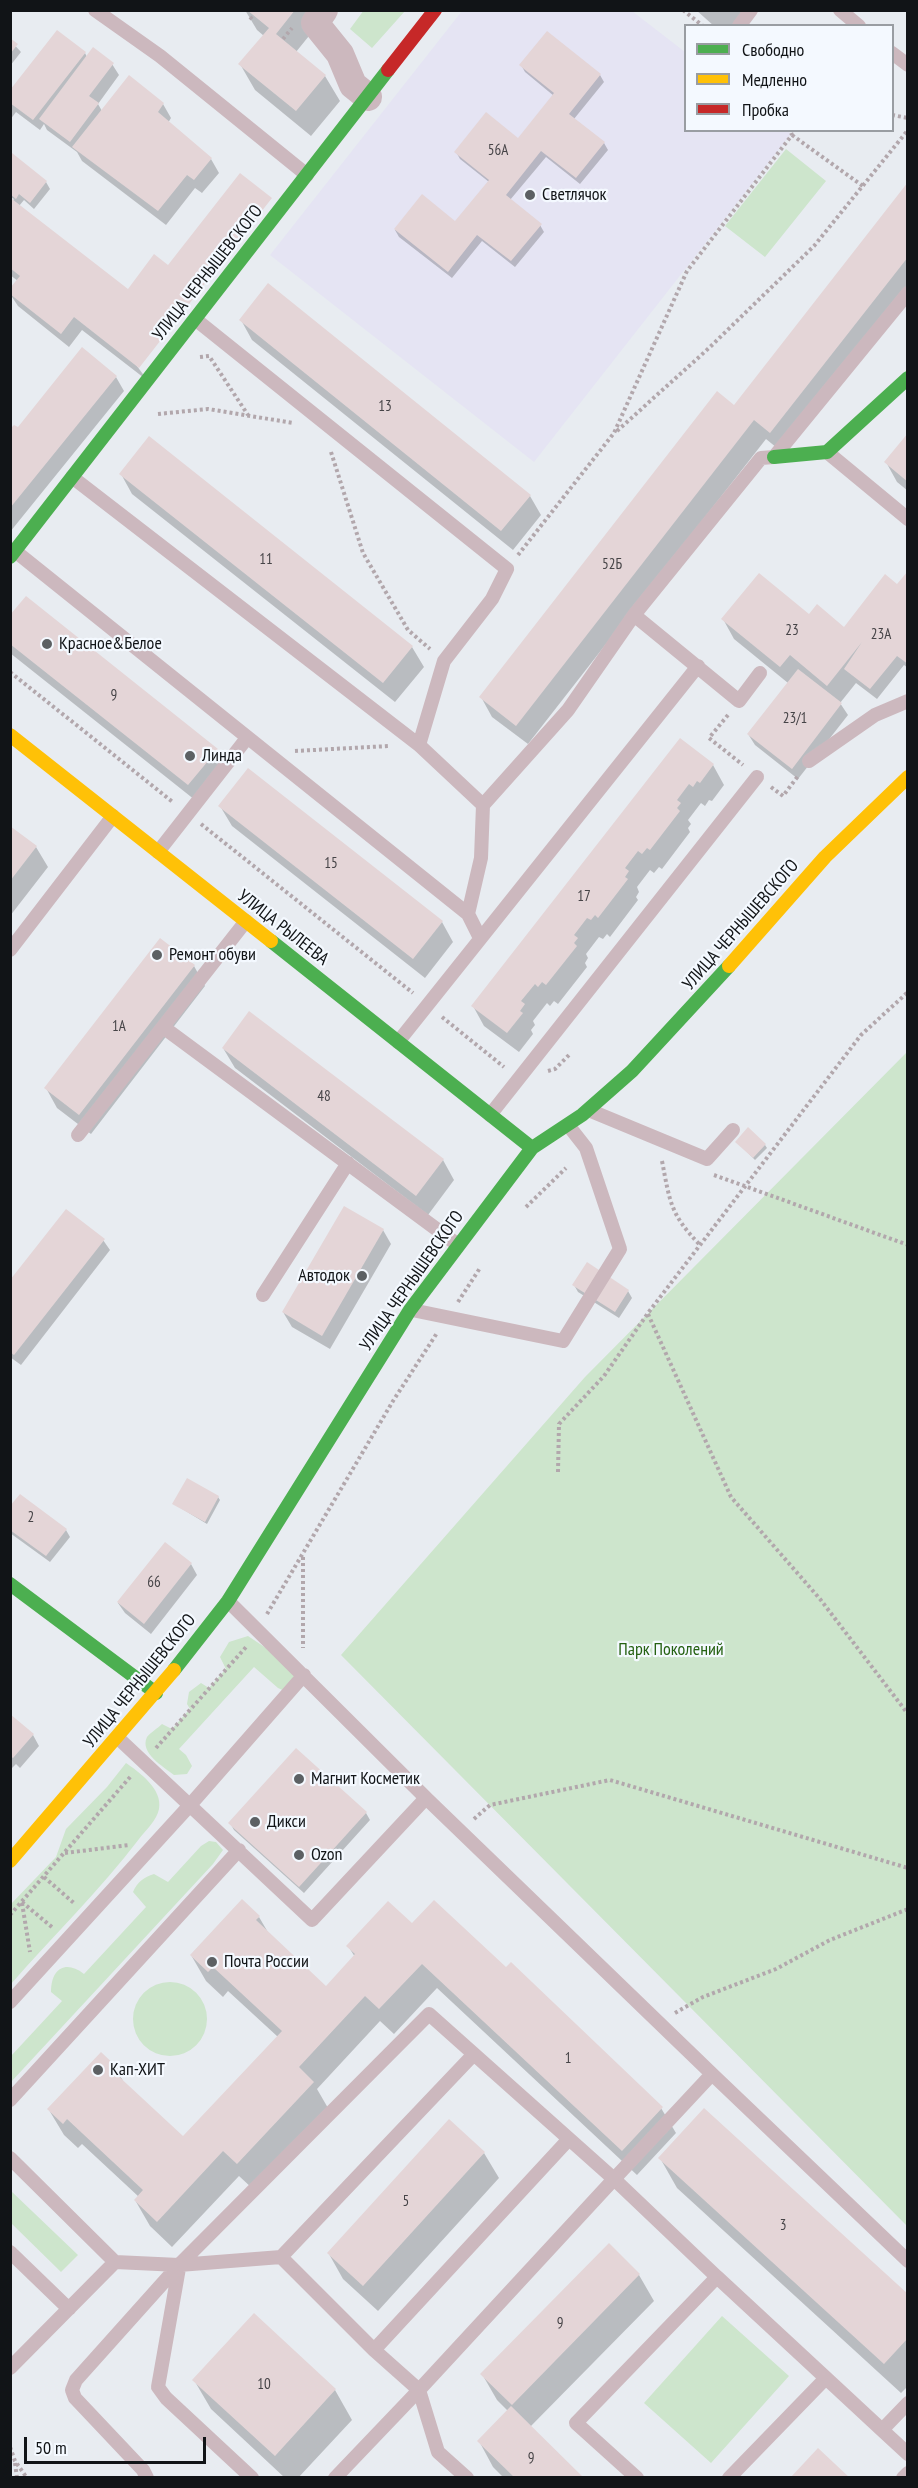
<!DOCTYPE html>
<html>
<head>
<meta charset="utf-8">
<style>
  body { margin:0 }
  #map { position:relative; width:918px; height:2488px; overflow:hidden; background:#e8ecf1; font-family:"PT Sans Narrow",sans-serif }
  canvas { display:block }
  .frame { position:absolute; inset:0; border:12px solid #111417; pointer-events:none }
  .legend { position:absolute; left:684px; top:24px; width:210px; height:108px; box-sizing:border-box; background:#f4f9ff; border:2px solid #999da2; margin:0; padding:8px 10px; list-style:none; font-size:18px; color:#111417 }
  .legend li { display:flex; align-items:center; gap:12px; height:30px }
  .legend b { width:30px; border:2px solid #999da2 }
  .scale { position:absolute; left:24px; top:2437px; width:182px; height:27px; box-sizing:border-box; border:3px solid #111417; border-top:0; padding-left:8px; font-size:18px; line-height:21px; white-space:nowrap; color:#111417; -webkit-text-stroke:4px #f4f9ff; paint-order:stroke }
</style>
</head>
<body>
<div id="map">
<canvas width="918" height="2488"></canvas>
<div class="frame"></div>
<ul class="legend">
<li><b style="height:8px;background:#4caf50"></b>Свободно</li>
<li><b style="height:8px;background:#ffc107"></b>Медленно</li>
<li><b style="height:8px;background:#c62828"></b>Пробка</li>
</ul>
<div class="scale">50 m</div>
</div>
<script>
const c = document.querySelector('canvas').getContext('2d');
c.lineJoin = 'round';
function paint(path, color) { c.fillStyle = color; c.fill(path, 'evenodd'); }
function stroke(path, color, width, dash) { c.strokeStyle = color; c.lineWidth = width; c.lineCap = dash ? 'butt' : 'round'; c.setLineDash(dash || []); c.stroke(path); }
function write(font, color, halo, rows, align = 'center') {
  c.font = font + ' "PT Sans Narrow",sans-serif'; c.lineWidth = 4.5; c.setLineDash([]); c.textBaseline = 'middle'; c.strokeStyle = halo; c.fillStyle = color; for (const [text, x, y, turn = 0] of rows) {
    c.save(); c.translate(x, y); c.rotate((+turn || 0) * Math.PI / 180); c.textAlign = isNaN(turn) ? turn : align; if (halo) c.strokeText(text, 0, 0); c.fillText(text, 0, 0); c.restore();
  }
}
paint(new Path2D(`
  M462,11H632L685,52L686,130H786L791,134L534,462L270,255Z`), '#e5e4f3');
paint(new Path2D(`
  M364,10H405V11L372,48L350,29Z
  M786,149L826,181L765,257L725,226Z
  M907,1052V2226L341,1655L585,1377Z
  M248,1636L266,1648L295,1675L289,1693L278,1688L254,1667L179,1749L186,1755L192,1766L187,1774L174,1775C164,1767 139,1753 147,1737C150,1733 158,1728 162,1724L172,1729L190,1709L187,1704L189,1692L201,1683L209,1688L226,1669L220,1657L229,1642Z
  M126,1763C139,1772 163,1789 159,1809C157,1820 146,1830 139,1839C100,1890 53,1936 11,1984V1904L56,1857L66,1829L107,1787Z
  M209,1841L216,1842L223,1850L213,1864L11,2082V2056L62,2001L51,1992C51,1968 66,1960 84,1974L146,1907L133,1892C137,1882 144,1877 154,1874L168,1882L201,1846Z
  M133 2019a37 37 0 1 1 74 0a37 37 0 1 1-74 0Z
  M10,2190L78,2255L61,2272L11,2223Z
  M722,2316L789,2376L711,2463L644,2403Z`), '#cde5cc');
paint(new Path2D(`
  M245,10H330L296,52L325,76L340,101L311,136L255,90L240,64L264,36L257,30Z
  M696,10H745L733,26H714Z
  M10,40L21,52L10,66Z
  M85,53L87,57L112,64L119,75L98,104L102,111L163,104L171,118L168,123L211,159L219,173L202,193L195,188L166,225L82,161L77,152L47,130L44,124L40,130L16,112L10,120V92Z
  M521,65L600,75L604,82L574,119L604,143L608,150L580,184L546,157L510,200L540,225L544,232L515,267L482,241L452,278L399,237L395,230L456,223L489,182L460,159L456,152L519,140L554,96L525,72Z
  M10,158L46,182L50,189L34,209L24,200L19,206L148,381L82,330L69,347L18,306L10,294L18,281L10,275V204L14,199L10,197Z
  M908,184V291L782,452L766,439L528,744L492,717L481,697L734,407Z
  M241,320L530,496L541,515L513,550L252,340Z
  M116,377L124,391L10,532V432Z
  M908,435V491L897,482L886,462Z
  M121,474L412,647L424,667L395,702L132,494Z
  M908,574V668L904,665L877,699L856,683L840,703L848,715L798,779L755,745L748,734L788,683L734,639L723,619L809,616L844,629L898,587Z
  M10,617L217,750L228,770L200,804L10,653Z
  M680,740L713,765L724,785L712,801L709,800L705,806L701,803L688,820L691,824L688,828L690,832L662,869L659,867L654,873L650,870L637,887L639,892L636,897L638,900L610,937L607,934L603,939L599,937L586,954L588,958L585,963L587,967L558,1004L554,1001L550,1006L547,1003L533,1021L535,1025L531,1030L533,1034L519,1052L484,1026L473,1006Z
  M220,806L442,922L453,942L425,978L232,826Z
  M10,828L36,847L48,867L10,916Z
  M194,966L205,986L91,1134L57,1108L46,1088Z
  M223,1048L443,1160L454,1180L428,1215L235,1068Z
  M737,1142L765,1145L767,1148L755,1160Z
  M383,1230L391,1244L330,1349L292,1327L283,1312Z
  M103,1240L110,1250L21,1365L10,1357V1282Z
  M574,1285L628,1291L632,1298L619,1318L578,1292Z
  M218,1497L220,1500L207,1524L174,1504Z
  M10,1509L66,1530L70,1537L50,1562L10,1533Z
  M165,1544L191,1564L197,1575L151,1634L125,1613L118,1603Z
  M10,1716L33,1735L39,1746L20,1768L16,1764L10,1770Z
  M296,1750L366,1813L370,1820L304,1893L234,1830L230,1823Z
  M259,1917L269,1934L326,1988L355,1957L348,1946L412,1926L661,2108L676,2133L637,2175L437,1988L394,2034L380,2021L317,2089L328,2108L253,2189L239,2176L172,2247L150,2226L135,2200L139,2197L82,2144L78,2148L64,2135L49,2110L116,2069L125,2084L183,2138L278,2037L228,1991L223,1997L206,1981L191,1955Z
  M484,2153L499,2178L378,2311L343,2279L329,2254Z
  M660,2158L908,2296V2386L901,2393L677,2188Z
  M609,2245L639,2275L654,2301L530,2427L582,2478H504L493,2467L479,2441L508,2411L497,2400L482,2374Z
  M194,2380L335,2390L352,2420L298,2478H285L211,2409Z`), '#0003');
paint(new Path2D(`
  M247,10H295L276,34L326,75L296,111L238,64L269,28Z
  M57,30L86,52L33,120L10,103V90Z
  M547,31L601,74L569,114L605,142L576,178L541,151L506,195L542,224L511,261L477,235L448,272L394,229L422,194L455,221L489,180L454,152L486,112L518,138L554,93L519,65Z
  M10,38L18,44L10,54Z
  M93,47L114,63L89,96L99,103L70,142L39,119Z
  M129,75L164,103L158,112L212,158L194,180L187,175L158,211L72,147Z
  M12,153L47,181L30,203L19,194L16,199L10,194V156Z
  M240,173L272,198L139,368L74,317L61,334L10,294V288L20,276L10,268L12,199L128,289L154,254L168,265Z
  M908,182V257L770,433L754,420L516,726L479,697L717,391L734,405Z
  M268,283L531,495L501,531L239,320Z
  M82,347L117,376L10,508V429L14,425L18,427Z
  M908,433V482L884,462Z
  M149,436L413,646L383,683L119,474Z
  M908,571V664L897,656L870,689L844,669L862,642L827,686L790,655L780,667L721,619L759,573L809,614L817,604L844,627L885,574L897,584Z
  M26,596L218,749L188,785L10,644V615Z
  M798,669L842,703L792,769L747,734Z
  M680,738L714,764L700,783L697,781L693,787L689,784L677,800L681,803L677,808L680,811L650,850L647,848L642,854L638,851L625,868L629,871L625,877L628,879L598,918L595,915L591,920L587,918L574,935L578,938L574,943L577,946L546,985L542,982L538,987L535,984L521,1001L525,1004L520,1011L523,1013L507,1033L471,1006Z
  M248,768L443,921L413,959L218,806Z
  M10,826L37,846L10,881Z
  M160,938L195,965L79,1115L44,1088Z
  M249,1011L444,1159L416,1196L222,1048Z
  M748,1127L766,1144L753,1158L735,1142Z
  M344,1206L384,1229L322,1336L282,1312Z
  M66,1209L105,1239L14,1355L10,1352V1280Z
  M587,1262L629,1290L615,1312L572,1285Z
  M187,1478L219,1496L205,1522L172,1504Z
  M20,1494L67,1529L46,1556L10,1530V1506Z
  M165,1542L192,1563L144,1624L117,1602Z
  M10,1714L34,1734L13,1758L10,1756Z
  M296,1748L367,1812L299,1887L228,1823Z
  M242,1899L260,1916L256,1920L326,1986L355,1954L346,1946L388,1901L412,1923L434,1900L506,1967L511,1962L663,2107L622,2151L422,1964L379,2009L365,1996L299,2067L314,2082L237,2164L223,2151L157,2222L134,2200L143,2190L67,2119L63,2124L47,2109L101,2052L118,2068L114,2072L183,2136L282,2031L213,1967L208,1972L190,1955Z
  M704,2108L908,2294V2338L884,2364L658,2158Z
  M449,2119L485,2152L363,2286L327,2253Z
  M609,2243L640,2274L512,2405L480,2374Z
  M254,2313L336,2389L275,2456L192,2380Z
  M511,2406L584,2478H515L477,2441Z
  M818,2448L850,2478H790Z`), '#e4d5d7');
stroke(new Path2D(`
  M683,10L703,26
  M250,17L253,20
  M283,39L292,28
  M892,115L908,118
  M792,135L863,186
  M200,357L209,356L248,415
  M158,414L208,409L293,423
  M617,431L709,348L814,246L908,130
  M331,452L363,553L408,630L430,649
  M518,555L614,433L687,271L792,135L790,130
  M10,672L174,803
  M728,715L709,738L743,765
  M295,751L389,746
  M771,787L783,796L798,776
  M201,824L413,993
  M442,1017L504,1067
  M548,1071L555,1069L569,1055
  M662,1161C670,1202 670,1214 700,1245
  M714,1175L908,1245
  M526,1207L566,1168
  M458,1302L480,1268
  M648,1314L731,1497L820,1599L908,1714
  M558,1472L559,1424L604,1376L648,1313L861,1035L908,992
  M303,1557V1648
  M267,1614L393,1401L437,1333
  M156,1748L247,1646
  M474,1819L490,1805L610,1780L908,1868
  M65,1853L129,1845
  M44,1877L75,1904
  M22,1902L53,1928
  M22,1903L30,1952
  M10,1915L131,1776
  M675,2013L703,1997L776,1969L830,1940L908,1909
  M10,2447L15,2461L27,2478
  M15,2463L17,2478`), '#b2a7ac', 4, [3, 3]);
stroke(new Path2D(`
  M95,10L160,56L307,175
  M840,10L859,26
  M739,26L751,10
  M892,53L908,65
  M195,319L507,569L492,599L444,661L419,745
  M827,452L908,519
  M72,477L419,745L483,805
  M15,551L468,914
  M760,673L739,701L634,615L761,458L774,457L908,293
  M809,761L875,715L908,701
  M158,852L247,738
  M480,938L468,914L481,858L483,805L568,710L634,615
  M10,950L113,816
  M163,1027L458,1245
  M398,1042L698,666
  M591,1111L707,1159L733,1130
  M490,1115L757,777
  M78,1135L246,921
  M263,1295L348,1163
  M412,1310L563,1341L620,1249L586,1148L568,1125
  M228,1601L426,1798
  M10,2002L191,1804L304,1675
  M474,2054L281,2257L374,2350L419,2390L614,2179L717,2277L576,2423L637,2478
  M712,2074L908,2261
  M10,2100L239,1850
  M10,2158L115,2262L179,2265L429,2014L614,2179L712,2074L426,1798L312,1920L118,1738
  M10,2252L69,2309
  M179,2268L158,2387L166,2398L252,2478
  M717,2277L826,2378
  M374,2350L569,2139
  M10,2368L115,2262
  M882,2430L908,2454
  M147,2478L143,2470L75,2398L72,2390L76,2380L179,2265L281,2257
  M335,2478L419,2390L438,2452L467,2478
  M729,2478L826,2378L882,2430L908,2403
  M903,2478L908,2473`), '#ccb8be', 14);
stroke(new Path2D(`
  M324,10L315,23L340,54L353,85L368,97`), '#ccb8be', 28);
stroke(new Path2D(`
  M774,457L827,452L908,378
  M10,557L388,70
  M271,941L532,1148L582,1115L632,1071L729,966
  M10,1584L156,1693
  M174,1670L228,1601L410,1310L532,1148`), '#4caf50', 14);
stroke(new Path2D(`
  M10,735L271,941
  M729,966L825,857L908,777
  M10,1861L174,1670`), '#ffc107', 14);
stroke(new Path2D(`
  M388,70L435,10`), '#c62828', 14);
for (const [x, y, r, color] of [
  [530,195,6,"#5c6063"],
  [47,644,6,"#5c6063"],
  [190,756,6,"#5c6063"],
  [157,955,6,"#5c6063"],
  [362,1276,6,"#5c6063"],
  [299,1779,6,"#5c6063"],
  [255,1822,6,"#5c6063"],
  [299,1855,6,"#5c6063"],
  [212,1962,6,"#5c6063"],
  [98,2070,6,"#5c6063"]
]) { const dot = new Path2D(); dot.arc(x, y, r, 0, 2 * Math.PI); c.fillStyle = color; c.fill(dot); stroke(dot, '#f4f9ff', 2); }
write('15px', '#464447', null, [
  ["56А",498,151],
  ["13",385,407],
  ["11",266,560],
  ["52Б",612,565],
  ["23",792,631],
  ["23А",881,635],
  ["9",114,696],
  ["23/1",795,719],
  ["15",331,864],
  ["17",584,897],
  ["1А",119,1027],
  ["48",324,1097],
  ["2",31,1518],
  ["66",154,1583],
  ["1",568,2059],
  ["5",406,2202],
  ["3",783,2226],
  ["9",560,2324],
  ["10",264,2385],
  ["9",531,2459]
]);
write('18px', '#111417', '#f4f9ff', [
  ["Светлячок",542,195],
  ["Красное&Белое",59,644],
  ["Линда",202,756],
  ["Ремонт обуви",169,955],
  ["Автодок",350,1276,"right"],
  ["Магнит Косметик",311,1779],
  ["Дикси",267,1822],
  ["Ozon",311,1855],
  ["Почта России",224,1962],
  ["Кап-ХИТ",110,2070]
], 'left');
write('18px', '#111417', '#f4f9ff', [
  ["УЛИЦА ЧЕРНЫШЕВСКОГО",208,273,-52],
  ["УЛИЦА ЧЕРНЫШЕВСКОГО",741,925,-49],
  ["УЛИЦА РЫЛЕЕВА",283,928,38],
  ["УЛИЦА ЧЕРНЫШЕВСКОГО",412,1281,-55],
  ["УЛИЦА ЧЕРНЫШЕВСКОГО",140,1681,-51]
]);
write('18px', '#256112', '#f4f9ff', [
  ["Парк Поколений",671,1650]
]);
</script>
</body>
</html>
